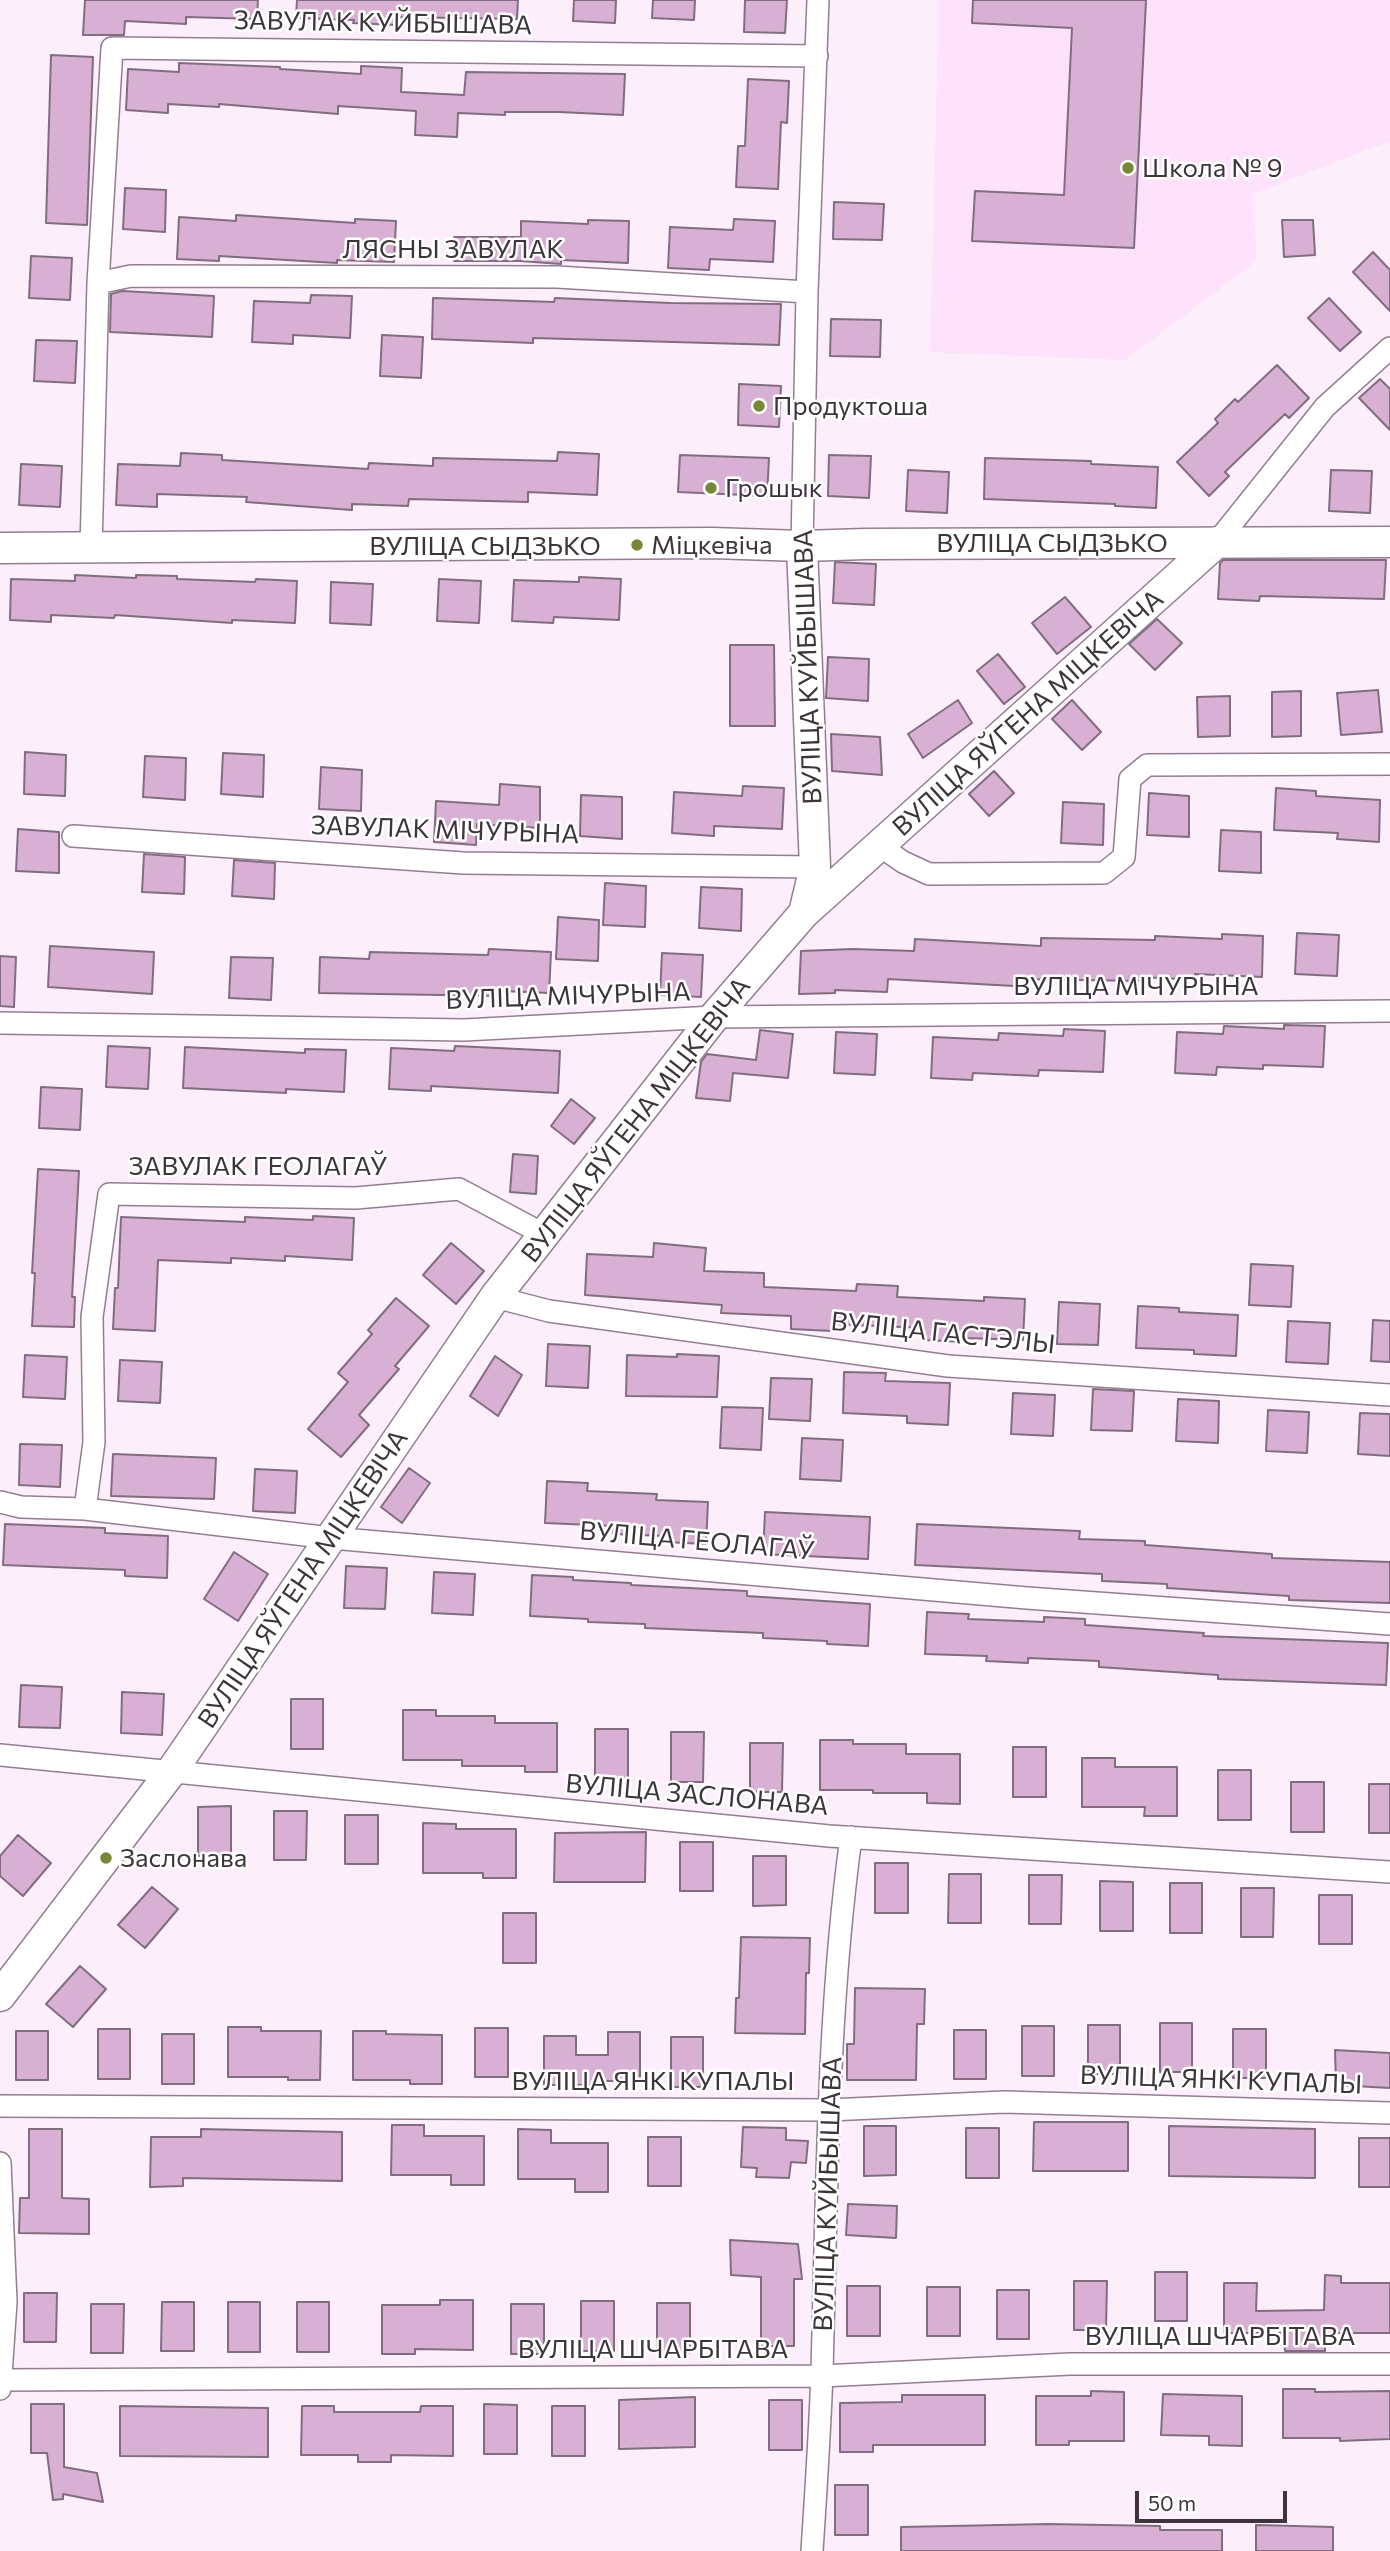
<!DOCTYPE html>
<html>
<head>
<meta charset="utf-8">
<style>
  body { margin:0 }
  #map { position:relative; width:1390px; height:2551px; overflow:hidden; background:#fdeefb; font-family:Commissioner,sans-serif }
  canvas { display:block }
  .scale { position:absolute; left:1135px; top:2491px; width:152px; height:32px; box-sizing:border-box; border:4px solid #3d343c; border-top:0; padding-left:9px; font-size:21px; line-height:24px; white-space:nowrap; color:#3d343c; -webkit-text-stroke:5px #fff; paint-order:stroke }
</style>
</head>
<body>
<div id="map">
<canvas width="1390" height="2551"></canvas>
<div class="scale">50 m</div>
</div>
<script>
const c = document.querySelector('canvas').getContext('2d');
c.lineJoin = 'round';
function paint(path, color) { c.fillStyle = color; c.fill(path, 'evenodd'); }
function stroke(path, color, width, dash) { c.strokeStyle = color; c.lineWidth = width; c.lineCap = dash ? 'butt' : 'round'; c.setLineDash(dash || []); c.stroke(path); }
function write(font, color, halo, rows, align = 'center') {
  c.font = font + ' Commissioner,sans-serif'; c.lineWidth = 5; c.setLineDash([]); c.textBaseline = 'middle'; c.strokeStyle = halo; c.fillStyle = color; for (const [text, x, y, turn = 0] of rows) {
    c.save(); c.translate(x, y); c.rotate((+turn || 0) * Math.PI / 180); c.textAlign = isNaN(turn) ? turn : align; if (halo) c.strokeText(text, 0, 0); c.fillText(text, 0, 0); c.restore();
  }
}
paint(new Path2D(`
  M939,0H1390V141L1252,194L1257,260L1125,360L930,352Z`), '#fee1fb');
const building = new Path2D(`
  M85,0H258L257,19L186,17V24L125,21L124,35H83Z
  M297,0H518L517,19L395,17V25L353,23L354,20L296,18Z
  M574,0H616L615,23L573,21Z
  M653,0H695L694,20L652,18Z
  M745,0H787L785,33L744,32Z
  M973,0H1146L1134,248L972,241L975,191L1064,195L1072,28L972,23Z
  M51,55L93,57L87,225L46,223Z
  M179,63L280,67V69L361,74V66L402,68L401,92L464,95L466,72L625,74L623,115L559,112H505V115L458,113L457,137L415,135L416,111L338,106V114L219,104V107L168,104V113L126,110L128,69L179,72Z
  M748,79L789,81L787,123L781,122L778,189L736,187L738,146H745Z
  M125,188L166,190L165,232L123,229Z
  M834,202L884,204L882,240L833,239Z
  M236,215L355,223V219L396,221L394,262L337,260V263L219,256V261L177,259L179,217L236,221Z
  M734,219L775,221L773,262L710,259L709,270L668,268L670,227L733,230Z
  M588,220L629,221L628,263L561,260V264L520,261H454V237H521V221L588,224Z
  M1282,220H1313L1315,255L1284,257Z
  M1373,252L1390,270V311L1353,272Z
  M31,256L72,258L70,300L29,298Z
  M122,291L214,296L212,337L110,332L111,294Z
  M311,295L352,296L350,338L293,335V344L252,342L254,301L310,303Z
  M433,298L554,302L555,298L670,303L781,304L779,345L533,338V343L432,339Z
  M1329,298L1361,332L1340,351L1308,318Z
  M831,319L881,320L880,357L830,356Z
  M382,335L423,337L421,378L380,376Z
  M36,340L77,341L75,383L34,381Z
  M1277,365L1309,398L1289,418L1285,414L1225,472L1229,476L1209,496L1177,462L1218,423L1215,419L1235,399L1238,402Z
  M1380,379L1390,389V430L1359,398Z
  M739,384L781,386L779,427L738,425Z
  M558,452L599,454L597,495L528,492V502L409,499L408,506L352,504V510L246,502L247,497L157,494V507L116,505L118,464L180,466L181,453L222,455V460L368,469L369,463L433,466V458L557,461Z
  M680,455L769,458L767,496L678,492Z
  M829,455L871,456L869,498L828,496Z
  M985,458L1091,461V464L1158,467L1156,508L1115,506V504L984,499Z
  M21,464L62,466L60,507L19,505Z
  M908,470L949,472L947,513L906,511Z
  M1331,470L1372,471L1370,513L1329,511Z
  M1223,560H1386L1384,599L1260,596L1259,601L1218,599L1220,563Z
  M835,562L876,564L874,605L833,603Z
  M75,575L136,578V575L177,576V579L255,582L256,579L297,581L295,623L232,620V623L115,615L114,618L51,615V622L10,620L11,579L75,581Z
  M579,577L621,579L619,620L554,617L553,623L512,621L514,580L579,582Z
  M439,579L481,581L479,623L437,621Z
  M331,582L373,584L371,625L330,623Z
  M1065,597L1091,627L1057,654L1032,623Z
  M1157,619L1182,643L1155,670L1129,644Z
  M730,645H774L775,726H730Z
  M998,654L1025,687L1004,704L977,671Z
  M828,657L869,659L868,701L826,698Z
  M1378,690L1382,732L1341,735L1337,693Z
  M1301,691V736L1272,737V692Z
  M1230,696V736L1198,737L1197,697Z
  M958,700L972,723L923,758L908,734Z
  M1072,700L1101,732L1082,750L1052,719Z
  M831,734L880,737L882,775L832,771Z
  M25,752L66,755L65,796L24,794Z
  M223,753L264,755L263,797L221,794Z
  M145,756L186,758L185,800L143,797Z
  M321,767L362,770L361,811L319,809Z
  M994,771L1014,793L989,816L969,794Z
  M500,784L540,787V828L477,824L476,845L434,842L436,801L499,805Z
  M743,786L784,788L782,829L714,826V836L672,833L674,792L742,796Z
  M1276,788L1316,791V796L1380,800L1379,842L1337,839L1338,833L1274,830Z
  M1149,793L1189,796V837L1147,835Z
  M581,795L622,797V839L580,836Z
  M1063,802L1104,804L1103,845L1061,843Z
  M18,829L59,832V873L16,871Z
  M1221,830L1261,832V873L1219,871Z
  M144,854L185,857L184,894L142,892Z
  M234,860L275,863L274,899L232,896Z
  M605,883L646,886L645,927L603,925Z
  M701,887L742,889L741,931L699,928Z
  M558,917L599,920L598,961L556,959Z
  M1297,933L1339,935L1337,976L1295,974Z
  M1222,934L1263,936L1262,977L1195,974V980L1143,977V981L1014,979V986L888,979L887,992L835,990V993L799,994L801,951L853,949L914,951L915,939L1041,946V938L1155,940V936L1222,939Z
  M50,946L154,952L152,994L48,987Z
  M489,949L551,952L549,993L502,991V996L319,993L320,957L369,959L370,952L488,955Z
  M662,953L703,955L701,997L660,995Z
  M0,956L16,957L14,1007L0,1006Z
  M231,957L273,958L271,1000L229,998Z
  M1284,1025L1325,1026L1323,1067L1263,1065V1069L1217,1067L1216,1075L1175,1073L1177,1032L1223,1034L1224,1026L1284,1029Z
  M1064,1029L1105,1031L1103,1072L1039,1070L1038,1076L973,1073L972,1080L931,1078L933,1037L998,1040L999,1033L1063,1036Z
  M760,1030L793,1034L788,1078L733,1073L730,1101L696,1098L701,1062L707,1054L756,1060Z
  M836,1032L877,1034L875,1075L834,1073Z
  M108,1046L150,1048L148,1089L106,1087Z
  M455,1046L560,1051L558,1093L431,1086V1091L389,1089L391,1048L454,1051Z
  M185,1047L305,1053V1049L346,1050L344,1092L286,1089V1093L183,1088Z
  M41,1087L82,1089L80,1130L39,1128Z
  M571,1099L595,1118L574,1144L551,1126Z
  M513,1154L538,1156L536,1194L510,1192Z
  M38,1169L79,1171L72,1297H75L74,1327L32,1326L35,1273H32Z
  M313,1216L354,1218L352,1260L285,1256V1261L231,1258V1263L158,1260L155,1331L113,1329L115,1288H118L121,1217L245,1222V1217L313,1220Z
  M451,1243L484,1271L456,1304L423,1275Z
  M654,1243L706,1248L704,1271L764,1273V1287L856,1291L857,1284L898,1286L897,1297L984,1301V1297L1025,1299L1023,1340L965,1338V1342L923,1340L924,1328L833,1324L832,1331L791,1329V1316L721,1313L722,1305L585,1295L587,1254L653,1257Z
  M1251,1264L1293,1266L1291,1307L1249,1305Z
  M396,1298L429,1326L395,1366L399,1369L359,1415L369,1425L341,1457L308,1429L348,1382L338,1373L372,1334L368,1330Z
  M1059,1302L1100,1304L1098,1345L1057,1344Z
  M1138,1306L1179,1308V1312L1238,1315L1236,1356L1194,1354V1350L1136,1348Z
  M1373,1320L1390,1321V1362L1371,1361Z
  M1288,1321L1330,1323L1328,1364L1286,1362Z
  M548,1344L590,1346L588,1388L546,1386Z
  M677,1354L719,1356L717,1397L626,1396L627,1355L677,1357Z
  M25,1355L67,1357L65,1399L23,1397Z
  M495,1356L522,1375L498,1416L470,1396Z
  M120,1360L162,1362L160,1403L118,1401Z
  M844,1372L886,1373L885,1381L950,1383L948,1425L907,1423V1416L843,1413Z
  M771,1378L812,1379L810,1421L769,1419Z
  M1093,1389L1134,1391L1132,1431L1091,1430Z
  M1013,1393L1055,1395L1053,1436L1011,1434Z
  M1178,1399L1219,1401L1218,1443L1176,1441Z
  M722,1407L763,1408L761,1450L720,1448Z
  M1268,1410L1309,1412L1307,1453L1266,1451Z
  M1360,1413L1390,1414V1456L1358,1454Z
  M802,1438L843,1440L841,1481L800,1479Z
  M20,1444L62,1445L60,1487L19,1485Z
  M113,1454L216,1458L214,1499L111,1496Z
  M409,1468L430,1483L402,1523L381,1507Z
  M255,1469L297,1471L295,1513L253,1511Z
  M547,1481L588,1483L587,1491L657,1494L656,1500L708,1502L706,1544L664,1542L665,1536L613,1534L614,1526L545,1523Z
  M765,1512L870,1517L868,1559L763,1554Z
  M5,1524L105,1528V1533L168,1536L167,1578L125,1576V1570L3,1565Z
  M917,1524L1080,1531L1079,1539L1145,1541V1545L1272,1554V1558L1390,1562V1603L1289,1600V1596L1167,1588V1584L1102,1581V1574L915,1565Z
  M234,1552L268,1574L238,1621L204,1599Z
  M346,1566L387,1568L385,1609L344,1608Z
  M434,1572L475,1574L473,1615L432,1613Z
  M532,1575L573,1577V1580L631,1583V1585L747,1591V1596L870,1604L868,1646L827,1644V1641L763,1638V1633L645,1628V1624L588,1622V1619L530,1616Z
  M927,1612L969,1614L968,1619L1044,1622V1617L1085,1619V1625L1204,1633L1203,1636L1388,1643L1386,1685L1218,1679V1675L1099,1667V1661L1028,1658V1663L986,1661L987,1656L925,1654Z
  M21,1685L62,1687L60,1728L19,1727Z
  M122,1692L164,1694L162,1735L121,1733Z
  M291,1699H323V1749H291Z
  M403,1710H436V1716H495V1723H557V1772H525V1766H462V1760H403Z
  M595,1729H628V1778H595Z
  M671,1732H704L703,1782H671Z
  M820,1740H853V1744H906V1754H960V1804L927,1803V1793H873V1790H820Z
  M750,1743H783L782,1792H750Z
  M1013,1747H1046V1797H1013Z
  M1082,1758H1115V1767H1177V1816H1144L1145,1807H1082Z
  M1218,1770H1251V1820H1218Z
  M1291,1782H1324V1832H1291Z
  M1369,1784H1390V1833H1369Z
  M231,1806V1856H198V1807Z
  M274,1811H307L306,1860H274Z
  M345,1815H378V1864H345Z
  M423,1823L456,1824V1829H516V1878H483V1873H423Z
  M646,1832L645,1882H554L555,1833Z
  M18,1835L51,1863L23,1896L0,1876V1856Z
  M680,1842H713V1891H680Z
  M753,1856H786V1905L753,1906Z
  M875,1863H908V1913H875Z
  M949,1874H981V1923H948Z
  M1029,1875H1062L1061,1924H1029Z
  M1100,1881L1133,1882V1931H1100Z
  M1170,1883H1202V1933H1170Z
  M152,1887L178,1909L145,1948L118,1925Z
  M1241,1888H1274L1273,1937H1241Z
  M1319,1895H1352V1944H1319Z
  M503,1913H536V1963H503Z
  M741,1937L810,1938L809,1973H806L805,2034L735,2033L736,1998H739Z
  M80,1966L106,1989L73,2027L46,2004Z
  M855,1988L925,1989L924,2024H917L916,2080H847V2044H854Z
  M1160,2023H1192V2072H1160Z
  M1088,2025H1120V2074H1088Z
  M1022,2026H1054V2076H1022Z
  M228,2027H261V2031H321L320,2080H288V2077H228Z
  M475,2028H508V2077H475Z
  M98,2029H130V2079H98Z
  M1233,2029H1266V2078H1233Z
  M954,2030H986V2079H954Z
  M16,2031H48V2080H16Z
  M353,2031H386V2034L442,2035V2084H410V2080H353Z
  M608,2032H640V2081H595V2085H544V2036H576V2055H608Z
  M162,2034H194V2084H162Z
  M671,2037H703V2087H671Z
  M1335,2050L1390,2053V2088L1336,2085Z
  M1034,2122H1128V2171H1033Z
  M392,2125H424V2136H484V2185H451V2175H391Z
  M864,2126H896V2175L864,2176Z
  M1169,2126L1315,2129V2178L1169,2176Z
  M743,2127L786,2128V2140L808,2141L806,2163L791,2162L789,2178L756,2177L757,2168L741,2167Z
  M966,2128H999V2178H966Z
  M29,2129H62V2198L89,2199V2234L19,2233L20,2198H29Z
  M201,2129L342,2132V2181L183,2178V2186L150,2187L151,2137H201Z
  M518,2129L551,2130V2143H608V2192H575V2179H518Z
  M648,2137H681V2186H648Z
  M1359,2138H1390V2187H1359Z
  M848,2204L897,2206L896,2238L846,2235Z
  M730,2240L798,2244L802,2279H794V2346H761V2277L731,2275Z
  M1155,2272H1187V2321H1155Z
  M1325,2275L1341,2276V2283H1390V2333H1333V2335L1325,2336V2351H1285L1284,2333H1224V2283H1257L1256,2311L1324,2310Z
  M1074,2281H1107L1106,2330H1074Z
  M847,2286H880V2336H847Z
  M927,2287H960V2336H927Z
  M997,2290H1029V2339H997Z
  M24,2293H57L56,2342H24Z
  M440,2300H473V2350L415,2349V2354H382V2305H440Z
  M581,2301H614V2351H581Z
  M162,2302H194V2351H161Z
  M228,2302H260V2352H228Z
  M297,2302H329V2352H297Z
  M657,2303H690V2353H657Z
  M91,2304H124L123,2353H91Z
  M511,2304H544V2354H511Z
  M1283,2389H1315V2392L1390,2391V2439L1340,2441V2438H1283Z
  M1091,2391L1124,2392V2441H1069V2445H1036V2396H1091Z
  M1163,2394L1242,2396V2446L1209,2445V2436L1161,2435Z
  M902,2395H985V2445H873V2452H840V2403L902,2402Z
  M695,2397V2447L619,2449V2400Z
  M769,2400H802V2450H769Z
  M31,2404H64V2467L97,2473L103,2502L63,2494V2499L53,2500L47,2453H31Z
  M484,2404L517,2405V2454H484Z
  M120,2406L268,2408V2457L120,2456Z
  M302,2406H334V2412H420L421,2406H453V2456L391,2455V2462H358V2455H301Z
  M552,2406H585V2456H552Z
  M835,2485H868V2535H835Z
  M1049,2524L1160,2526V2530H1222V2551H901V2527Z
  M1256,2525L1333,2527V2551H1256Z`);
paint(building, '#d8b0d4');
stroke(building, '#826d80', 2);
const street = new Path2D(`
  M98,283L131,276L557,277L807,292
  M1217,542L1325,407L1390,348
  M802,546L807,292L818,0
  M91,548L98,283L112,48L817,56
  M73,836L463,863L815,867
  M880,846L903,862L929,874L1104,873L1124,857L1130,779L1147,765L1390,764
  M0,1023L464,1030L714,1017L1390,1011
  M495,1297L549,1311L948,1366L1390,1395
  M0,1502L21,1507L85,1509L331,1538L1027,1598L1390,1624
  M85,1509L94,1442L92,1317L109,1194L356,1198L459,1189L545,1235
  M0,1755L829,1836L1390,1872
  M0,2106L829,2110L1004,2102L1390,2113
  M0,2163L6,2302L0,2389
  M0,2380L822,2376L1070,2364H1390
  M812,2551C816,2491 820,2431 822,2371C827,2193 827,2014 851,1837`);
const secondary = new Path2D(`
  M802,546L815,867L804,913
  M0,548L712,543L802,546L866,544L1390,542
  M0,1996L171,1772L495,1297L714,1017L804,913L1217,542`);
stroke(street, '#937e91', 24);
stroke(secondary, '#937e91', 33);
stroke(street, '#fff', 21);
stroke(secondary, '#fff', 30);
for (const [x, y, r, color] of [
  [1128,168,7,"#788736"],
  [759,406,7,"#788736"],
  [711,488,7,"#788736"],
  [637,545,7,"#788736"],
  [106,1858,7,"#788736"]
]) { const dot = new Path2D(); dot.arc(x, y, r, 0, 2 * Math.PI); c.fillStyle = color; c.fill(dot); stroke(dot, '#fff', 2.5); }
write('26px', '#3d343c', '#fff', [
  ["ЗАВУЛАК КУЙБЫШАВА",383,23,1],
  ["ЛЯСНЫ ЗАВУЛАК",453,249],
  ["ВУЛІЦА СЫДЗЬКО",1052,543],
  ["ВУЛІЦА СЫДЗЬКО",485,546],
  ["ВУЛІЦА КУЙБЫШАВА",808,667,-92],
  ["ВУЛІЦА ЯЎГЕНА МІЦКЕВІЧА",1028,713,-42],
  ["ЗАВУЛАК МІЧУРЫНА",445,830,2],
  ["ВУЛІЦА МІЧУРЫНА",1136,986],
  ["ВУЛІЦА МІЧУРЫНА",568,996,-2],
  ["ВУЛІЦА ЯЎГЕНА МІЦКЕВІЧА",636,1120,-52],
  ["ЗАВУЛАК ГЕОЛАГАЎ",258,1166],
  ["ВУЛІЦА ГАСТЭЛЫ",943,1333,6],
  ["ВУЛІЦА ГЕОЛАГАЎ",697,1541,5],
  ["ВУЛІЦА ЯЎГЕНА МІЦКЕВІЧА",303,1579,-56],
  ["ВУЛІЦА ЗАСЛОНАВА",697,1795,5],
  ["ВУЛІЦА ЯНКІ КУПАЛЫ",1221,2080,2],
  ["ВУЛІЦА ЯНКІ КУПАЛЫ",653,2081],
  ["ВУЛІЦА КУЙБЫШАВА",828,2194,-88],
  ["ВУЛІЦА ШЧАРБІТАВА",1220,2336],
  ["ВУЛІЦА ШЧАРБІТАВА",653,2349]
]);
write('26px', '#3d343c', '#fff', [
  ["Школа № 9",1142,168],
  ["Продуктоша",773,406],
  ["Грошык",725,488],
  ["Міцкевіча",651,545],
  ["Заслонава",120,1858]
], 'left');
</script>
</body>
</html>
